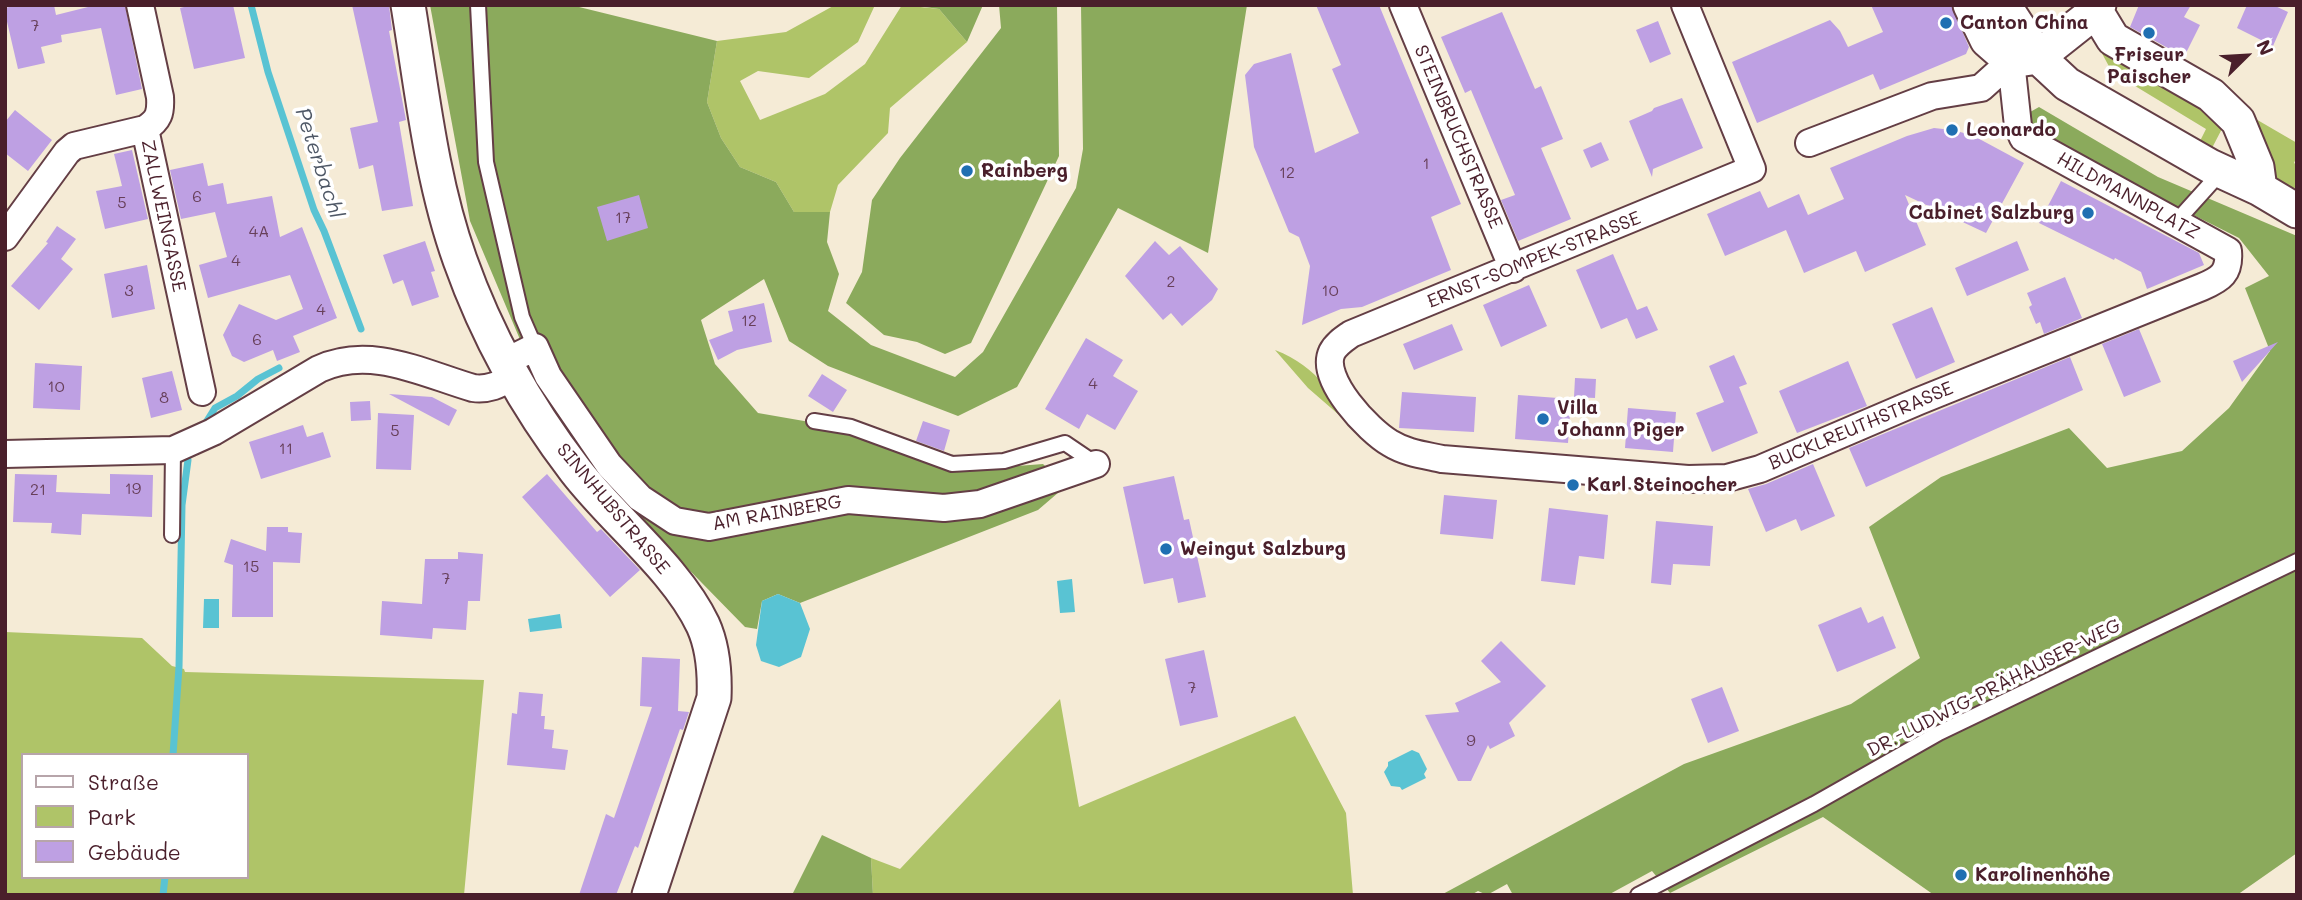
<!DOCTYPE html>
<html>
<head>
<meta charset="utf-8">
<style>
  body { margin:0 }
  #map { position:relative; width:2302px; height:900px; overflow:hidden; background:#f5ebd6; font-family:Mali,sans-serif }
  canvas { display:block }
  .frame { position:absolute; inset:0; border:7px solid #4a1f2b; pointer-events:none }
  .legend { position:absolute; left:21px; top:753px; width:228px; height:126px; box-sizing:border-box; background:#fff; border:2px solid #b7a5aa; margin:0; padding:9px 12px; list-style:none; font-size:21px; color:#4a1f2b }
  .legend li { display:flex; align-items:center; gap:14px; height:35px }
  .legend b { width:35px; border:2px solid #b7a5aa }
  .north { position:absolute; left:2211px; top:21px; width:70px; height:70px; -webkit-text-stroke:5px #fff; paint-order:stroke; rotate:66deg; font-size:19px; font-weight:700; line-height:28px; text-align:center; color:#4a1f2b }
  .north::after { content:''; display:block; margin:auto; width:24px; height:32px; background:#4a1f2b; clip-path:polygon(50% 0,100% 100%,50% 72%,0 100%) }
</style>
</head>
<body>
<div id="map">
<canvas width="2302" height="900"></canvas>
<div class="frame"></div>
<ul class="legend">
<li><b style="height:9px;background:#fff"></b>Straße</li>
<li><b style="height:19px;background:#afc468"></b>Park</li>
<li><b style="height:19px;background:#bea0e3"></b>Gebäude</li>
</ul>
<div class="north">N</div>
</div>
<script>
const c = document.querySelector('canvas').getContext('2d');
c.lineJoin = 'round';
function paint(path, color) { c.fillStyle = color; c.fill(path, 'evenodd'); }
function stroke(path, color, width, dash) { c.strokeStyle = color; c.lineWidth = width; c.lineCap = dash ? 'butt' : 'round'; c.setLineDash(dash || []); c.stroke(path); }
function write(font, color, halo, rows, align = 'center') {
  c.font = font + ' Mali,sans-serif'; c.lineWidth = 7; c.setLineDash([]); c.textBaseline = 'middle'; c.strokeStyle = halo; c.fillStyle = color; for (const [text, x, y, turn = 0] of rows) {
    c.save(); c.translate(x, y); c.rotate((+turn || 0) * Math.PI / 180); c.textAlign = isNaN(turn) ? turn : align; if (halo) c.strokeText(text, 0, 0); c.fillText(text, 0, 0); c.restore();
  }
}
paint(new Path2D(`
  M835,5H875L858,42L809,78L758,71L740,81L760,120L825,94L865,64L902,5L939,9L967,42L890,108L888,133L838,185L830,212H794L776,182L740,167L721,138L707,102L717,41L786,32Z
  M2103,44L2225,123L2212,148L2200,141L2206,129L2112,72L2098,46Z
  M2254,118L2297,143V156L2294,163L2297,165V188C2268,189 2260,139 2254,118Z
  M1275,350C1319,367 1334,398 1361,434L1308,388Z
  M5,632L142,638L172,666L184,669L185,672L484,680L464,895H5ZM23,755H247V877H23Z
  M1060,699L1079,807L1295,716L1346,813L1353,895H873L871,858L900,869Z`), '#afc468');
paint(new Path2D(`
  M430,5H571L717,41L707,102L721,138L740,167L776,182L794,212H830L827,242L839,274L828,311L871,345L955,377L983,352L1076,188L1083,149L1081,5H1247L1208,253L1118,208L1017,387L958,416L828,366L789,341L764,279L701,320L715,364L758,413L850,429L952,471L1043,464L1066,486L1038,510L800,603L778,594L762,601L757,629L745,627L612,491L543,394L470,221Z
  M910,5H983L967,42L939,9Z
  M999,5H1057L1059,156L971,343L945,354L917,342L884,335L846,303L862,272L872,200L900,158L1001,28Z
  M2039,107L2158,177L2297,236V853L2237,895H1934L1823,817L1670,893L1652,871L1608,895H1513L1507,884L1487,895L1478,891L1471,895H1441L1684,764L1851,704L1920,658L1869,527L1941,477L2069,428L2107,468L2182,451L2229,408L2270,351L2245,288L2269,276L2239,238L2031,133L2023,116Z
  M822,835L871,858L873,895H792Z`), '#8baa5c');
paint(new Path2D(`
  M1072,579L1075,612L1060,613L1057,581Z
  M778,594L800,603L810,629L801,657L779,667L761,661L756,645L762,601Z
  M204,599H219V628H203Z
  M560,614L562,628L530,632L528,619Z
  M1412,750L1419,753L1427,769L1424,774L1426,778L1402,790L1400,787L1391,786L1384,772L1388,766V762Z`), '#59c3d3');
stroke(new Path2D(`
  M251,5L268,72L314,210L324,231L361,329
  M205,424L215,408L237,396L258,379L279,368
  M173,755L179,667L182,505L188,460
  M163,895L165,877`), '#59c3d3', 7);
paint(new Path2D(`
  M18,5H54L56,15L96,5H125L142,89L116,95L101,28L61,35L62,42L41,47L45,63L18,69L5,13V8Z
  M192,5H233L245,58L194,69L180,8Z
  M352,5H389L392,30L389,31L406,120L399,122L413,206L382,211L373,165L359,169L350,128L378,122Z
  M1316,5H1379L1461,204L1431,217L1451,270L1362,307L1341,309L1302,325L1310,266L1299,237L1289,232L1254,147L1245,75L1254,64L1291,53L1315,153L1359,133L1332,69L1341,65Z
  M1871,5H1951L1969,47L1966,54L1880,90L1873,74L1757,123L1732,62L1830,20L1840,31L1848,47L1883,32Z
  M2139,5H2191L2184,17L2200,25L2184,57L2130,27Z
  M2247,5H2273L2288,12L2273,46L2237,28Z
  M1502,12L1535,89L1541,86L1563,139L1541,148L1571,219L1518,241L1501,200L1515,195L1471,90L1465,93L1441,37Z
  M1658,21L1671,54L1650,63L1636,30Z
  M1682,98L1703,148L1653,169L1652,177L1629,121L1652,111L1654,108Z
  M15,110L52,140L28,171L5,153V122Z
  M1934,128L1952,130L1972,135L2024,163L1986,233L1905,195L1926,245L1865,272L1856,251L1804,273L1786,230L1725,256L1707,214L1760,191L1768,208L1799,194L1808,215L1844,199L1830,168L1907,136Z
  M1601,142L1609,160L1591,168L1583,150Z
  M132,150L148,219L105,229L96,191L122,186L114,154Z
  M203,163L208,186L223,183L227,204L272,196L280,237L302,227L337,318L293,336L300,352L277,361L273,350L244,362L232,356L223,335L239,304L276,320L303,309L290,275L208,298L199,265L227,257L215,212L181,219L170,170Z
  M2061,181L2199,253L2204,265L2147,289L2141,272L2115,258L2114,260L2039,223Z
  M639,195L648,228L607,241L597,207Z
  M57,226L76,239L61,259L73,269L39,310L11,286L48,243L46,242Z
  M425,241L435,271L431,272L439,297L412,306L403,280L393,284L383,255Z
  M1155,241L1169,255L1180,246L1218,289L1212,300L1182,326L1171,313L1163,320L1125,276Z
  M2017,241L2029,270L1967,296L1955,268Z
  M1613,254L1637,310L1647,306L1658,330L1636,339L1627,318L1601,329L1576,270Z
  M147,265L155,309L112,318L104,274Z
  M2065,277L2082,318L2044,334L2040,322L2036,324L2029,307L2032,305L2027,293Z
  M1529,285L1547,326L1501,347L1483,305Z
  M764,303L772,342L737,350L718,360L709,340L733,331L728,311Z
  M1932,307L1955,362L1916,379L1892,324Z
  M1452,324L1463,350L1414,370L1403,344Z
  M2139,329L2161,382L2124,397L2102,344Z
  M1086,338L1123,360L1113,376L1138,391L1115,430L1087,414L1079,429L1045,409Z
  M2278,342L2242,382L2233,361Z
  M1734,355L1747,384L1739,387L1758,433L1712,452L1696,413L1724,402L1709,366Z
  M2070,357L2083,390L1866,487L1849,448Z
  M1848,361L1867,406L1797,433L1779,391Z
  M35,363L82,366L80,410L33,408Z
  M172,371L182,410L151,418L142,378Z
  M822,374L847,390L833,412L808,396Z
  M1575,378L1596,379L1595,398L1574,397Z
  M1402,392L1476,397L1474,432L1399,428Z
  M389,394L432,397L457,410L449,426Z
  M1518,395L1571,399L1568,443L1515,439Z
  M370,401L371,420L351,421L350,402Z
  M1628,408L1676,412L1673,452L1625,448Z
  M378,413L414,415L411,470L376,469Z
  M923,421L950,430L944,451L916,441Z
  M303,425L307,437L323,432L331,457L261,479L249,442Z
  M1813,464L1835,516L1801,531L1796,519L1766,532L1748,489L1766,484Z
  M15,474L57,475L56,492L110,494V474L153,475L152,517L82,514L81,535L51,533L52,523L13,522Z
  M547,474L597,532L601,529L640,570L610,597L522,497Z
  M1174,476L1184,520L1189,519L1206,597L1178,603L1173,578L1144,584L1123,487Z
  M1444,495L1497,500L1493,539L1440,534Z
  M1549,508L1608,515L1604,559L1579,556L1575,585L1541,581Z
  M1656,521L1713,526L1710,566L1673,564L1671,585L1651,583Z
  M267,527H288V532L302,533L300,563L273,562V617H232L233,565L224,562L231,539L266,551Z
  M458,552L483,554L480,601H468L466,630L433,628L432,639L380,635L382,601L422,604L425,559H458Z
  M1861,607L1868,623L1883,616L1896,648L1837,672L1818,625Z
  M1501,641L1546,686L1509,723L1515,736L1490,749L1488,745L1471,781H1458L1425,715L1459,712L1455,703L1501,682L1481,661Z
  M1204,650L1218,717L1180,726L1165,659Z
  M642,657L680,659L678,711L689,712L683,730L680,729L638,848L635,846L616,895H579L606,814L614,818L652,707L640,706Z
  M1722,687L1739,731L1708,743L1691,699Z
  M519,692L543,694L541,716H545L544,729L554,730L552,748L568,750L565,770L507,765L512,713L517,714Z`), '#bea0e3');
const service = new Path2D(`
  M478,5L486,162L522,317L535,347
  M2175,223L2221,172
  M814,421L851,427L952,464L1004,461L1065,443L1096,464
  M172,535L173,450
  M1638,895L1814,804L1939,733L2297,561`);
const minor = new Path2D(`
  M140,5L160,97C161,113 159,120 145,129L202,392
  M1403,5L1513,269
  M1685,5L1752,169L1351,334C1344,339 1336,344 1332,352C1319,379 1369,431 1390,443C1406,453 1424,455 1442,459L1688,479L1727,478L1760,469L1919,401L2202,287C2221,279 2230,273 2228,251L2023,138L2018,126L2011,61
  M1809,143L1932,96L1981,88L2011,61
  M5,237L67,152L74,146L145,129
  M505,362L535,347L548,376L609,465L640,498L675,521L709,527L848,500L944,508L980,504L1096,464
  M5,454L173,450L213,432L319,369C370,345 422,373 473,388C488,390 499,385 512,377`);
const tertiary = new Path2D(`
  M408,5C422,90 431,179 460,260C487,336 526,406 575,470C613,520 676,568 703,625C713,647 715,674 714,698L649,895
  M1970,5L1987,40L2011,61L2038,57
  M2004,5L2038,57L2067,84L2210,166L2260,189L2297,211
  M2096,11L2113,39L2211,95L2238,121L2257,167L2260,189
  M2038,57L2096,11L2099,5`);
stroke(service, '#643e45', 18);
stroke(minor, '#643e45', 30);
stroke(tertiary, '#643e45', 37);
stroke(service, '#fff', 14);
stroke(minor, '#fff', 26);
stroke(tertiary, '#fff', 33);
for (const [x, y, r, color] of [
  [1946,23,7,"#1f6fb2"],
  [2149,33,7,"#1f6fb2"],
  [1952,130,7,"#1f6fb2"],
  [967,171,7,"#1f6fb2"],
  [2088,213,7,"#1f6fb2"],
  [1543,419,7,"#1f6fb2"],
  [1573,485,7,"#1f6fb2"],
  [1166,549,7,"#1f6fb2"],
  [1961,875,7,"#1f6fb2"]
]) { const dot = new Path2D(); dot.arc(x, y, r, 0, 2 * Math.PI); c.fillStyle = color; c.fill(dot); stroke(dot, '#fff', 2.5); }
write('16px', '#673f59', null, [
  ["7",35,26],
  ["1",1426,164],
  ["12",1287,173],
  ["6",197,197],
  ["5",122,203],
  ["17",623,218],
  ["4A",259,232],
  ["4",236,261],
  ["2",1171,282],
  ["3",129,291],
  ["10",1330,291],
  ["4",321,310],
  ["12",749,321],
  ["6",257,340],
  ["4",1093,384],
  ["10",56,387],
  ["8",164,398],
  ["5",395,431],
  ["11",286,449],
  ["19",133,489],
  ["21",38,490],
  ["15",251,567],
  ["7",446,579],
  ["7",1192,688],
  ["9",1471,741]
]);
write('bold 19px', '#4a1f2b', '#fff', [
  ["Canton China",1960,23],
  ["Friseur",2149,55,"center"],
  ["Paischer",2149,77,"center"],
  ["Leonardo",1966,130],
  ["Rainberg",981,171],
  ["Cabinet Salzburg",2074,213,"right"],
  ["Villa",1557,408],
  ["Johann Piger",1557,430],
  ["Karl Steinocher",1587,485],
  ["Weingut Salzburg",1180,549],
  ["Karolinenhöhe",1975,875]
], 'left');
write('19px', '#4a1f2b', '#fff', [
  ["STEINBRUCHSTRASSE",1458,137,67],
  ["HILDMANNPLATZ",2128,196,29],
  ["ZALLWEINGASSE",163,216,78],
  ["ERNST-SOMPEK-STRASSE",1534,260,-22],
  ["BUCKLREUTHSTRASSE",1861,426,-23],
  ["SINNHUBSTRASSE",613,509,50],
  ["AM RAINBERG",777,513,-10],
  ["DR.-LUDWIG-PRÄHAUSER-WEG",1994,688,-27]
]);
write('italic 21px', '#4f5866', '#fff', [
  ["Peterbachl",319,163,72]
]);
</script>
</body>
</html>
